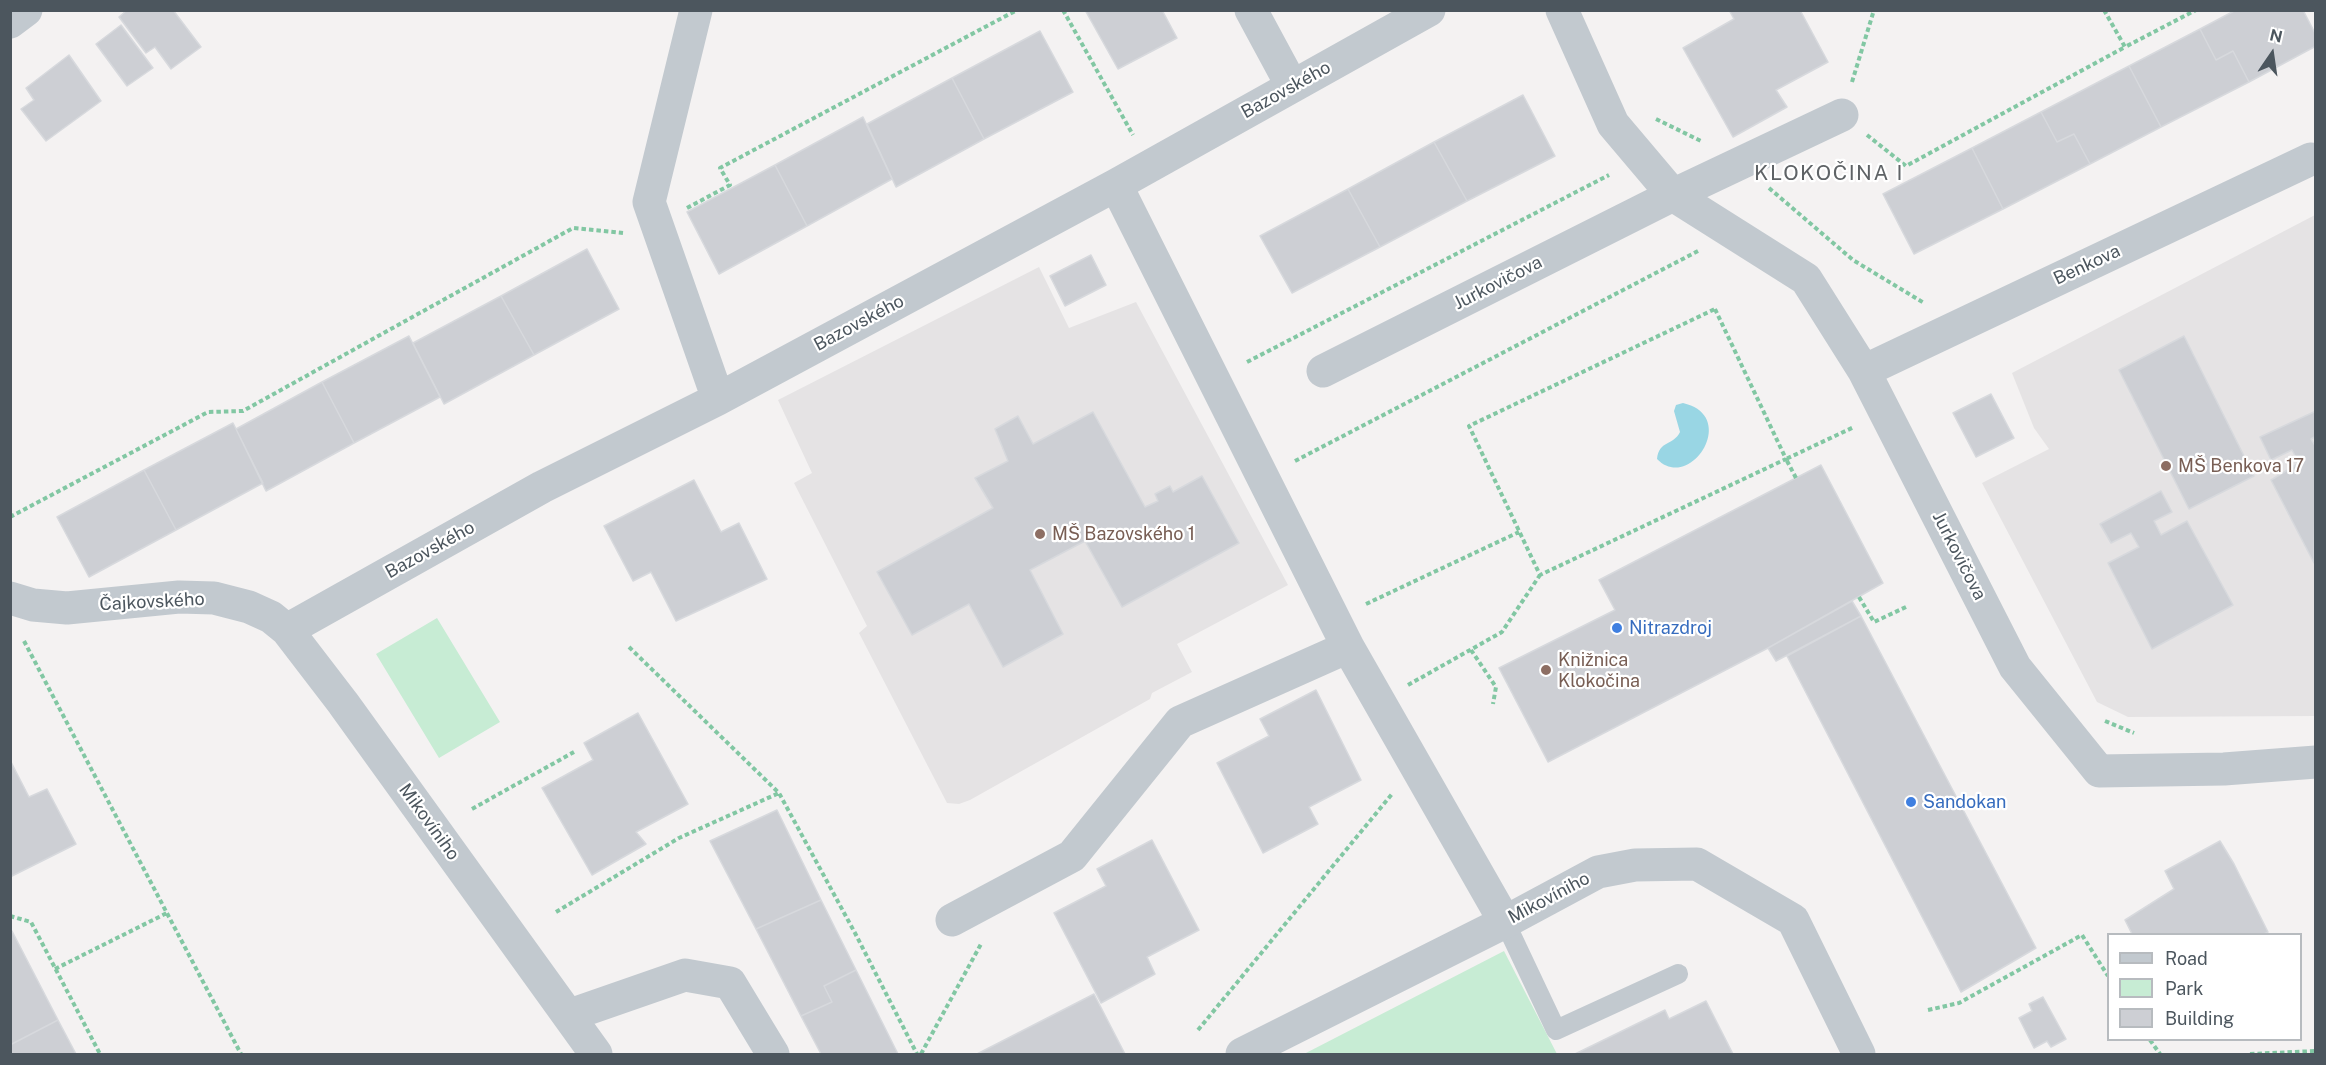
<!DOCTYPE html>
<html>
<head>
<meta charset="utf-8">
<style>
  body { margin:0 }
  #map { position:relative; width:2326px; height:1065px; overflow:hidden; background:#f4f2f2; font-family:"Public Sans",sans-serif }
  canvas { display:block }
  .frame { position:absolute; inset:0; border:12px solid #4c565e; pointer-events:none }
  .legend { position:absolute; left:2107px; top:933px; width:195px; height:108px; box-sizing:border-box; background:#fff; border:2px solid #b7bbbf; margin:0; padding:8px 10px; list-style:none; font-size:18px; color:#4c565e }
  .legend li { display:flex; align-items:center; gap:12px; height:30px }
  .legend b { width:30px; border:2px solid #b7bbbf }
  .north { position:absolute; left:2242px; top:24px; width:60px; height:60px; -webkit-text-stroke:4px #fff; paint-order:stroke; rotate:13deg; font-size:16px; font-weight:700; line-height:24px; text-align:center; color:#4c565e }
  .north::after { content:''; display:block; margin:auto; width:21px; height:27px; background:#4c565e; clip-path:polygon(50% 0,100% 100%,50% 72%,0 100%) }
</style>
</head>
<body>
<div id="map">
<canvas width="2326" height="1065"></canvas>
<div class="frame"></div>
<ul class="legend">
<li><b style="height:8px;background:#c2c9cf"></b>Road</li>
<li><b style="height:16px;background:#c7ecd4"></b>Park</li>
<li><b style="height:16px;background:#cdcfd4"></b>Building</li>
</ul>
<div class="north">N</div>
</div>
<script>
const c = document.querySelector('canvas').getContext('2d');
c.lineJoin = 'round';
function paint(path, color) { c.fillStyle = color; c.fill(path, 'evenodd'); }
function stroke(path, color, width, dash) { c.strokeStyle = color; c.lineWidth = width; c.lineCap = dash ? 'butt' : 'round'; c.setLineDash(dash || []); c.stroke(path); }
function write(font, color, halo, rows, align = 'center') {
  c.font = font + ' "Public Sans",sans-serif'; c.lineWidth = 4.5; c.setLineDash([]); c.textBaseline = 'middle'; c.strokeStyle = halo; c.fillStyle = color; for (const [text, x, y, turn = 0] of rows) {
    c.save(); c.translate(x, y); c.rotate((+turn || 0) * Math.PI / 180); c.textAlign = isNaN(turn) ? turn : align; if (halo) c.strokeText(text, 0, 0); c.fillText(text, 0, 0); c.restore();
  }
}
paint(new Path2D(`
  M2315,215V716L2128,717L2097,702L1982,483L2049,449L2034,428L2012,373Z
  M1039,267L1069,328L1136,302L1288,585L1177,644L1192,672L1152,693L1150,699L970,800L959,804L947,803L859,633L867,626L794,483L812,473L778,400Z`), '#e5e3e4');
paint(new Path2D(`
  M437,618L500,722L439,758L376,654Z
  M1504,951L1557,1054H1304Z`), '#c7ecd4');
paint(new Path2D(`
  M1683,403C1740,416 1690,493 1657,459C1659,440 1673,446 1680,432L1674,411L1676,405Z`), '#99d6e4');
const building = new Path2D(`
  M127,10H173L201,47L171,69L155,47L146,53L119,17Z
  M1085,10H1162L1177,38L1118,69Z
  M1729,10H1800L1828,62L1776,90L1787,107L1733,137L1683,48L1734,19Z
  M2236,10H2303L2316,35V46L2249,82L2233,51L2216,60L2200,29Z
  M121,25L153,68L127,86L96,44Z
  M2200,29L2216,60L2233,51L2249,82L2161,127L2129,66Z
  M1040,31L1073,92L984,139L952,78Z
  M69,55L101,101L46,141L21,109L34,100L26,88Z
  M2129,66L2161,127L2090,164L2074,134L2057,142L2041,112Z
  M952,78L984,139L896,187L867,124Z
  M1523,95L1555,156L1467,201L1434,142Z
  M2041,112L2057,142L2074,134L2090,164L2003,209L1972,148Z
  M863,117L892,179L807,226L775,165Z
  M1434,142L1467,201L1380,247L1348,189Z
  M1972,148L2003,209L1914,254L1883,194Z
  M775,165L807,226L719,274L687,212Z
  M1348,189L1380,247L1292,293L1260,236Z
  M587,249L619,309L534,355L501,296Z
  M1091,255L1106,285L1065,306L1050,276Z
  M501,296L534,355L444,404L413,343Z
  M409,336L440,397L354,443L322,382Z
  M2184,336L2254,476L2189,509L2119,370Z
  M322,382L354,443L266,491L236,429Z
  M1991,394L2014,438L1976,457L1953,413Z
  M2316,411V436L2311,439L2316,447L2314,563L2271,480L2299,463L2292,450L2271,460L2260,437Z
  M1093,412L1145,507L1158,501L1155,494L1170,486L1173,492L1202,476L1239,543L1122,607L1085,541L1030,570L1063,634L1003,667L969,604L912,635L877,572L993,508L975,478L1008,461L995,429L1018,416L1033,444Z
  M233,423L263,483L176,530L144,470Z
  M1821,465L1883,583L1768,648L1548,762L1499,668L1615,610L1599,580Z
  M144,470L176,530L89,577L57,517Z
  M694,480L721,532L739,523L767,579L676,621L651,572L633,581L604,526Z
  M2161,491L2172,512L2154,521L2161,535L2187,521L2233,605L2152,649L2108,563L2139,547L2131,533L2111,543L2100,524Z
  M1852,601L1861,616L1776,661L1768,648Z
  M1861,616L2036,948L1961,992L1787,656Z
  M1316,690L1361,780L1309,807L1318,824L1263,853L1217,763L1269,736L1260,719Z
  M638,713L688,804L636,832L646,844L592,875L542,788L593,760L584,743Z
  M10,760L29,797L47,789L76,844L10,877Z
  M777,810L821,900L756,929L710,841Z
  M1152,840L1199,930L1147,957L1155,974L1101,1003L1054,913L1106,886L1097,869Z
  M2220,841L2234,864L2268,932L2264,934H2132L2125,920L2174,889L2165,871Z
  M821,900L856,970L824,986L832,1002L801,1016L756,929Z
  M12,931L58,1020L10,1045V932Z
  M856,970L898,1054H821L801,1016L832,1002L824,986Z
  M1094,994L1125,1054H977Z
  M2043,997L2066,1039L2051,1047L2047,1041L2034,1048L2019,1018L2032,1011L2029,1004Z
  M1706,1001L1733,1054H1575L1665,1010L1669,1019Z
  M58,1020L76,1054H10V1045Z`);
paint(building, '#cdcfd4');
stroke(building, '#d7d9dd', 1.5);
stroke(new Path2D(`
  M1063,10L1133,135
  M2104,10L2125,47L2196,10
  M1852,82L1874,10
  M1656,119L1703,142
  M1867,135L1906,166L2125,47
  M1769,188L1853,260L1924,303
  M687,208L730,185L720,168L1017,10
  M1715,309L1786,459L1540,575L1469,426Z
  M1247,362L1609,175
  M1295,461L1698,251
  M1796,478L1786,459L1854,427
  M10,517L208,412L243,411L573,228L623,233
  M1859,597L1874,622L1906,607
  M1366,604L1519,532
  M24,641L241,1054
  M629,647L779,793L855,933L917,1054
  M1471,650L1496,687L1493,704
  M1408,685L1502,632L1540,575
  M2105,721L2134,733
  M472,809L574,752
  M556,912L679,838L779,793
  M10,916L31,922L100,1054
  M55,969L167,913
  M1928,1010L1959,1003L2082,935L2108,976
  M1198,1030L1392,794
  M2150,1040L2160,1054
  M921,1054L981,944
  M2250,1054L2316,1051`), '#82c7a3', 4, [4.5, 3]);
stroke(new Path2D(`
  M1505,922L1556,1030L1678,974`), '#c2c9cf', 20);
stroke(new Path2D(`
  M696,10L649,202L718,399
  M1251,10L1292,86
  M1562,10L1613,124L1673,195L1806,279L1864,371L2015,667L2099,771L2224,769L2316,762
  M10,22L26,10
  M1116,185L1348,647L1505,922
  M1323,371L1673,195L1842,115
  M1864,371L2311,159
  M10,598L33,605L67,608L179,597L214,598L249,607L271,617L287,630L343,703L596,1054
  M287,630L542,487L718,399L1116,185L1429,10
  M952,920L1072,856L1180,722L1348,647
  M570,1015L685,975L730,983L773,1054
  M1242,1054L1505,922L1598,872L1635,865L1697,864L1793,920L1859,1054`), '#c2c9cf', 33);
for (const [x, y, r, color] of [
  [2166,466,6,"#8d6e63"],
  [1040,534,6,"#8d6e63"],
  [1617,628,6,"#3f7fe0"],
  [1546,670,6,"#8d6e63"],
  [1911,802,6,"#3f7fe0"]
]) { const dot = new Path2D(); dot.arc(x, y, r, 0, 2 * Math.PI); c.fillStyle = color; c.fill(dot); stroke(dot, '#fff', 2); }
write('18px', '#4c565e', '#fff', [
  ["Bazovského",1286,90,-29],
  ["Benkova",2087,265,-25],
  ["Jurkovičova",1498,283,-27],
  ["Bazovského",859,323,-28],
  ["Bazovského",430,550,-29],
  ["Jurkovičova",1959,556,63],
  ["Čajkovského",152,602,-3],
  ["Mikovíniho",429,822,54],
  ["Mikovíniho",1549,898,-28]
]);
write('18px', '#785e54', '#fff', [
  ["MŠ Benkova 17",2178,466],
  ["MŠ Bazovského 1",1052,534],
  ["Knižnica",1558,660],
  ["Klokočina",1558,681]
], 'left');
write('18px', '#366cbe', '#fff', [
  ["Nitrazdroj",1629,628],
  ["Sandokan",1923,802]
], 'left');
c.letterSpacing = '1.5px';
write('21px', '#5f6366', '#fff', [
  ["KLOKOČINA I",1829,174]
]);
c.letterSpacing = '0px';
</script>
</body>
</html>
